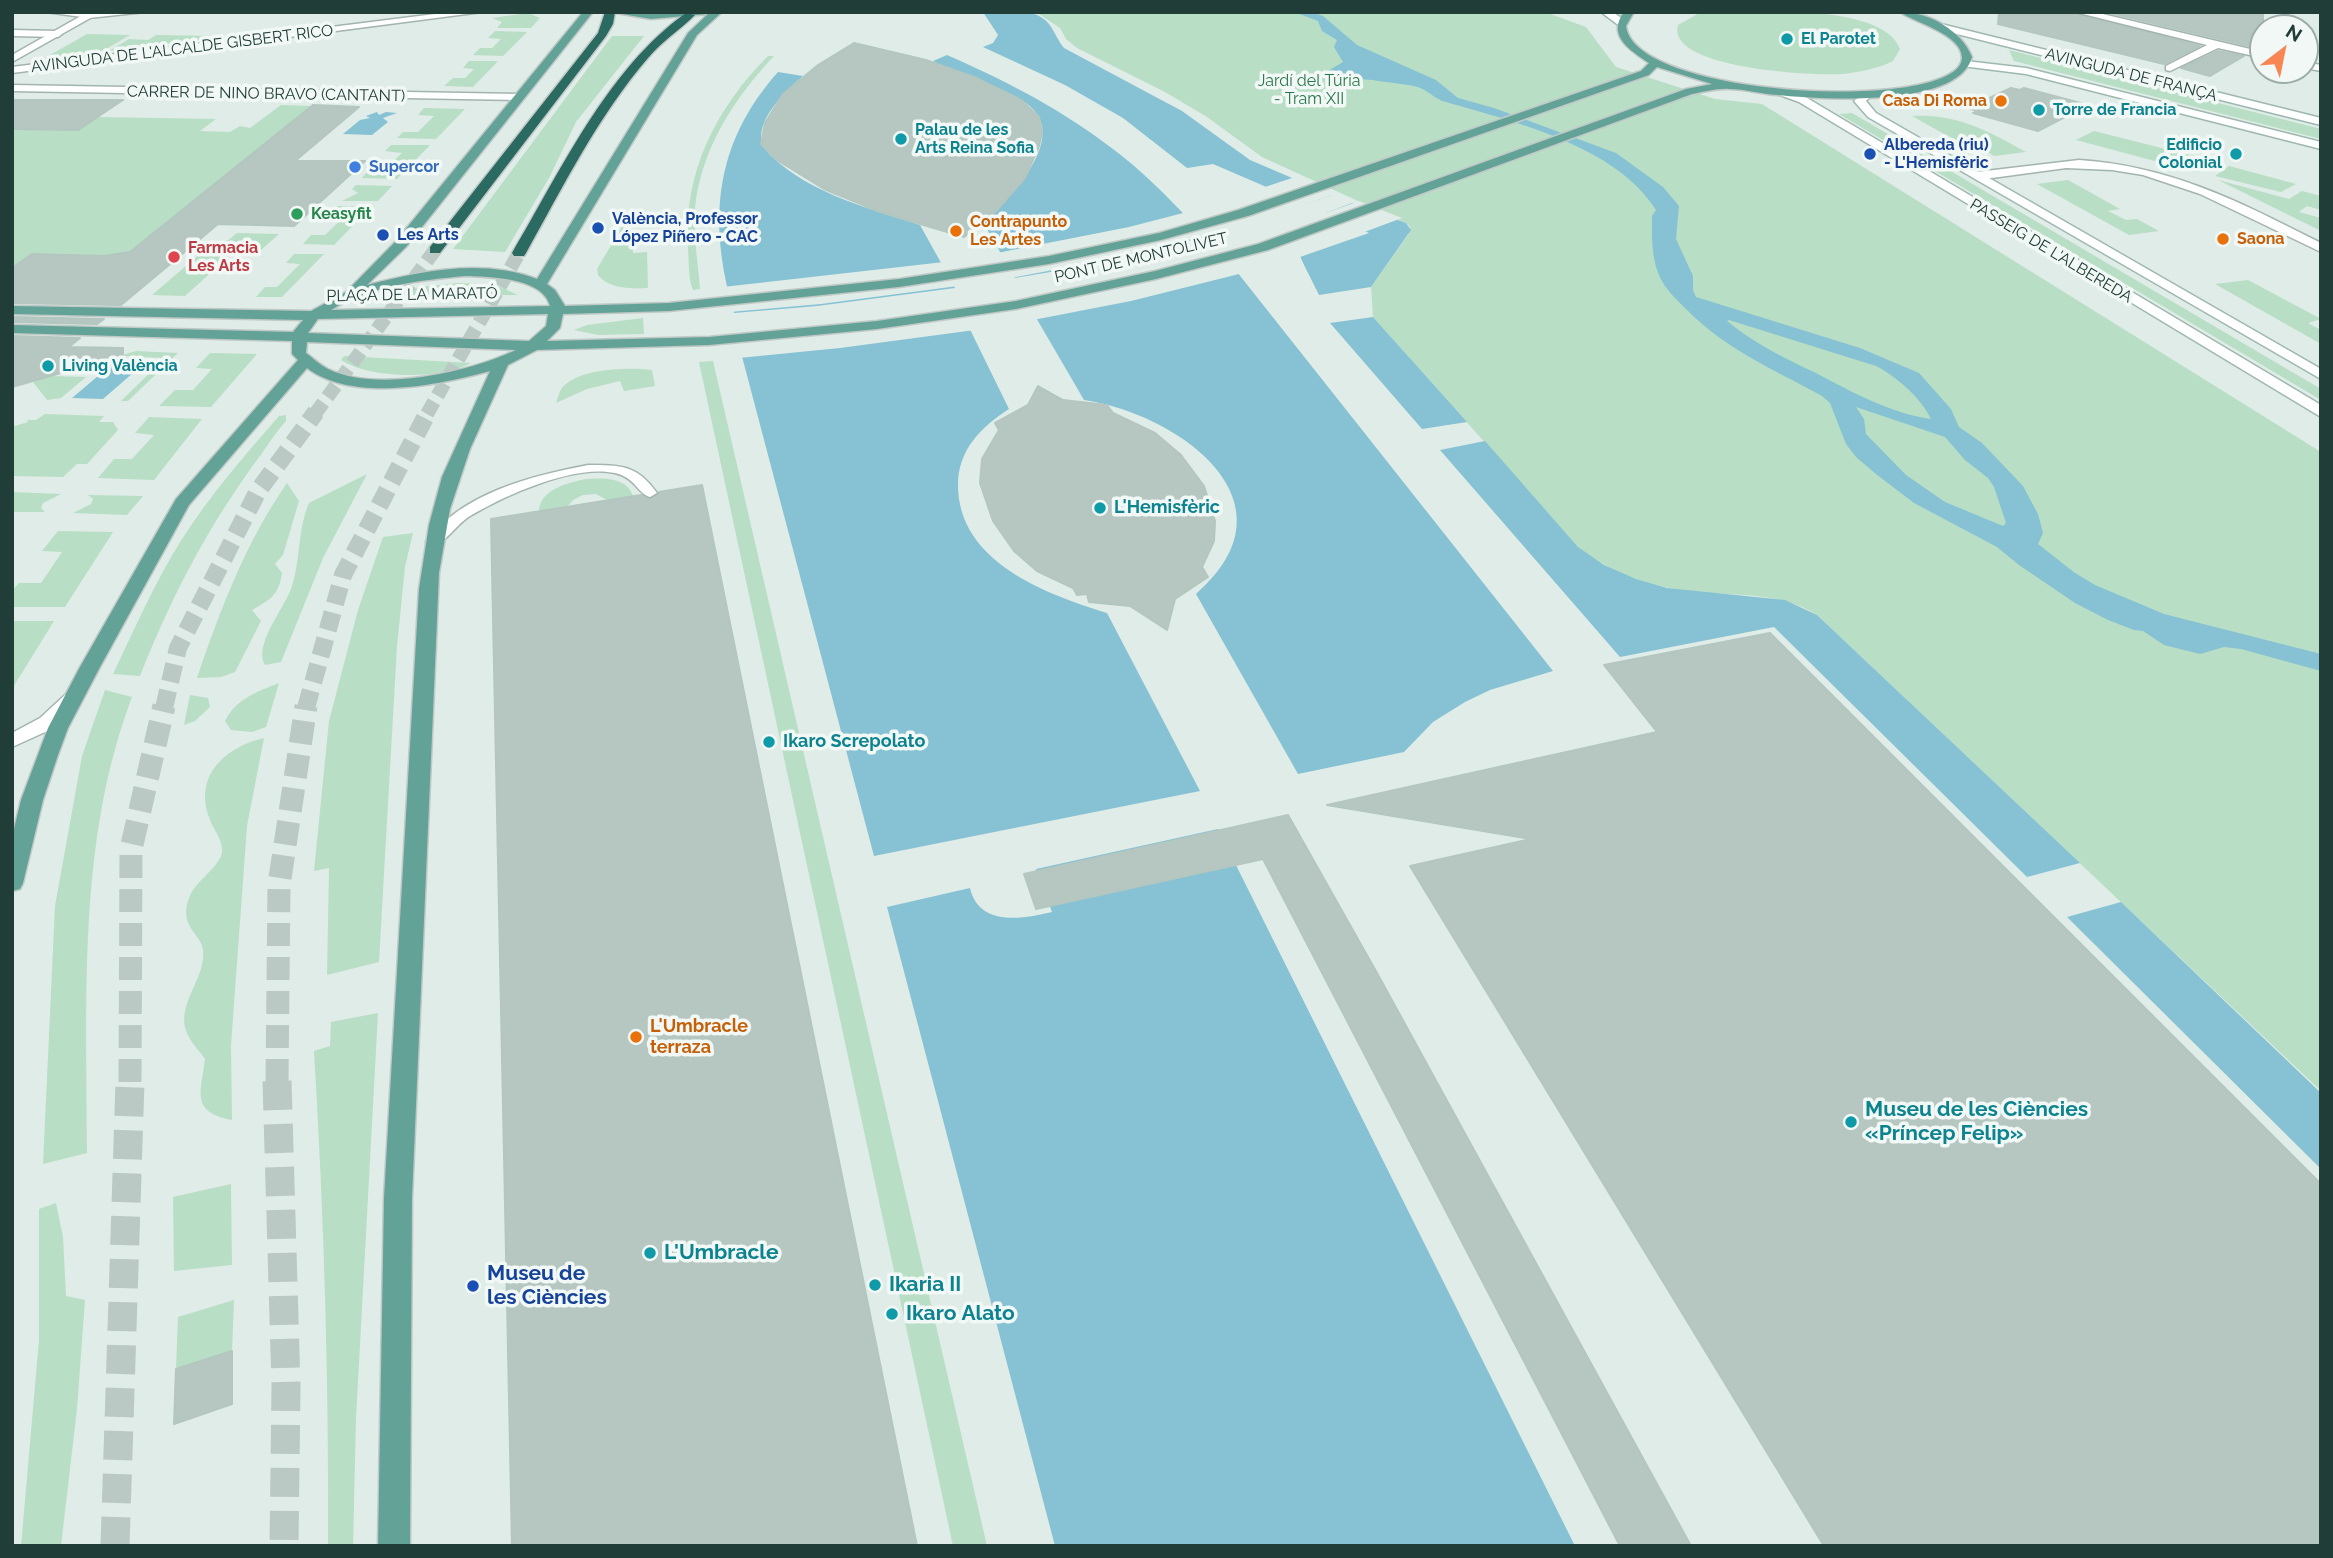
<!DOCTYPE html>
<html>
<head>
<meta charset="utf-8">
<style>
  body { margin:0 }
  #map { position:relative; width:2333px; height:1558px; overflow:hidden; background:#e0ece7; font-family:Raleway,sans-serif }
  canvas { display:block }
  .frame { position:absolute; inset:0; border:14px solid #203d37; pointer-events:none }
  .north { position:absolute; left:2249px; top:14px; width:70px; height:70px; box-sizing:border-box; background:#f1f8f5; border:2px solid #9dada9; border-radius:50%; rotate:32deg; font-size:19px; font-weight:700; line-height:28px; text-align:center; color:#203d37 }
  .north::after { content:''; display:block; margin:auto; width:24px; height:32px; background:#f78653; clip-path:polygon(50% 0,100% 100%,50% 72%,0 100%) }
</style>
</head>
<body>
<div id="map">
<canvas width="2333" height="1558"></canvas>
<div class="frame"></div>
<div class="north">N</div>
</div>
<script>
const c = document.querySelector('canvas').getContext('2d');
c.lineJoin = 'round';
function paint(path, color) { c.fillStyle = color; c.fill(path, 'evenodd'); }
function stroke(path, color, width, dash) { c.strokeStyle = color; c.lineWidth = width; c.lineCap = dash ? 'butt' : 'round'; c.setLineDash(dash || []); c.stroke(path); }
function write(font, color, halo, rows, align = 'center') {
  c.font = font + ' Raleway,sans-serif'; c.lineWidth = 7; c.setLineDash([]); c.textBaseline = 'middle'; c.strokeStyle = halo; c.fillStyle = color; for (const [text, x, y, turn = 0] of rows) {
    c.save(); c.translate(x, y); c.rotate((+turn || 0) * Math.PI / 180); c.textAlign = isNaN(turn) ? turn : align; if (halo) c.strokeText(text, 0, 0); c.fillText(text, 0, 0); c.restore();
  }
}
paint(new Path2D(`
  M1036,12H1545L1586,27L1616,67L1715,99L1762,104L2321,452V1091L1817,615C1781,592 1738,596 1697,592C1654,588 1611,574 1578,547L1373,317L1371,287L1408,235L1410,227L1406,223L1262,157L1207,117L1165,92L1077,48L1066,39L1060,28Z
  M1701,12C1743,12 1883,1 1900,49L1893,61C1877,69 1860,72 1842,74C1815,76 1666,69 1678,25Z
  M528,13L540,18L531,28H497L502,22L492,18Z
  M495,31L527,32L503,56L473,55L480,48H492L501,39L488,38Z
  M87,34L130,35L101,52L43,59Z
  M156,35L210,36V38L109,51L129,39L148,40Z
  M612,36H644L576,122L549,178L505,252L453,249Z
  M2009,50L2321,129V139L2014,61Z
  M768,56H774C735,97 701,149 695,208C693,234 698,262 700,289L693,290C688,279 689,261 688,248C683,173 716,108 768,56Z
  M469,61H498L473,87L444,86L453,78H465L474,69L463,68Z
  M45,100L79,101L36,129L78,130L98,117L216,119L200,131L230,132L240,126L250,128L281,105L312,106L224,177L345,180L317,205L193,203L79,293L64,255L32,254L12,268V122Z
  M424,108L465,109L436,139L397,138L403,132H418L434,116L418,115Z
  M1852,113L2321,389V400L1839,114Z
  M1912,116C1955,113 1989,131 2026,152L1994,156L1989,153L1980,154Z
  M2094,131L2193,156L2190,158L2195,160L2199,157L2220,163L2215,166L2201,162L2194,167L2207,171L2196,172L2076,140Z
  M391,145H430L397,179L362,178L369,170H384L402,153L385,151Z
  M2229,166L2296,184L2281,192L2215,176Z
  M2068,180L2120,209L2108,211L2126,220L2137,219L2159,231L2129,235L2037,184Z
  M2218,180L2289,199L2302,191L2321,196V210L2307,206L2299,212L2321,218V231Z
  M356,185L392,186L378,201H342L358,193L352,189Z
  M337,206H372L334,245L303,244L311,235H325L346,215L330,214Z
  M629,215L633,253L647,252L648,288C631,289 609,289 598,275L597,269Z
  M237,233L279,234L261,250L237,249L185,296L152,295L215,241H227Z
  M294,254H324L282,297H256L265,287H277L300,264L286,263Z
  M2248,280L2321,319L2308,323L2321,330V344L2215,284Z
  M458,283L496,285L518,295L396,296L420,287Z
  M643,318L644,334L598,335L574,330L587,325Z
  M136,351L178,353L128,401H121L165,358L119,356Z
  M210,353L257,354L211,407L159,406L175,390H193L212,369L196,368Z
  M344,356L471,363C441,380 370,379 341,360Z
  M713,361L987,1546H953L699,362Z
  M652,370L655,386L624,391L620,381L587,389L556,403C558,398 559,392 562,388C578,368 629,367 652,370Z
  M50,376L86,377L61,398L47,400L33,382Z
  M45,414L104,416L99,422H113L118,430L87,464H77L63,477L12,476V427L28,422L27,420H36Z
  M286,415V421C274,434 265,450 254,464C205,532 171,598 140,676L113,674C135,628 155,582 182,539C210,495 245,455 279,416Z
  M149,417L202,419L154,480L98,478L114,459H132L154,435L135,433Z
  M367,474L323,558L281,662L265,665C253,646 284,608 291,589C301,561 297,531 309,503Z
  M586,479C603,478 627,477 633,496L607,500L596,494L583,495L573,500L568,506L539,511C540,489 568,483 586,479Z
  M287,483L299,501L283,555L275,564L282,573C279,595 270,600 252,610L261,621L235,672L221,677L197,678C220,610 246,542 287,483Z
  M12,492L61,494L43,503L41,508L45,512H12Z
  M88,495L143,496L127,515L73,513L91,504L93,499Z
  M58,531L113,532L65,607H12V591L19,583H41L62,552L42,551Z
  M413,533L405,567L397,646L379,962L327,975L329,868L314,871L329,721L358,610L383,537Z
  M12,621H54L12,689Z
  M279,683L266,727L252,732L231,730L225,721C236,699 256,692 279,683Z
  M105,690L132,697C77,842 87,1000 87,1153L43,1164L55,906L82,756Z
  M190,695L208,698L210,707L195,721L184,725Z
  M264,738L247,826L231,1045L232,1120C190,1112 201,1092 205,1059C200,1051 190,1042 187,1033C175,1005 206,979 203,951C202,933 178,928 189,898C194,882 221,866 222,852C223,839 212,828 209,817C194,776 225,747 264,738Z
  M378,1013L356,1418L353,1546H328C329,1381 324,1216 314,1051L330,1046L331,1022Z
  M231,1184L232,1265L174,1271L173,1197Z
  M56,1203L63,1237L66,1296L85,1300L77,1409L61,1546H21L39,1340V1209Z
  M234,1300L232,1351L176,1369L178,1317Z`), '#b8dec5');
paint(new Path2D(`
  M983,12C1003,12 1035,6 1049,24C1055,32 1058,41 1064,48L1182,111L1250,160L1332,195L1306,204L1213,164L1187,168L1123,118L1065,85L983,47L993,43L998,35Z
  M1294,12H1311L1323,16L1357,45L1436,80L1458,98L1494,108L1616,153L1663,187L1679,206L1676,239L1693,276V290L1696,297L1860,348L1919,373L1951,409L1959,427L1982,443L2023,486L2038,514L2043,533L2038,544L2075,573L2095,585L2164,614L2321,654V671L2241,649L2224,647L2200,654L2164,645L2143,631L2134,630L2108,620L2075,603L2019,565L1997,547L1914,503L1876,474L1856,457L1846,444L1830,403L1822,396C1773,369 1725,349 1686,309C1676,299 1664,288 1659,275C1651,257 1652,235 1652,216L1656,210C1616,146 1515,122 1446,102C1431,98 1428,87 1408,85C1392,83 1376,80 1360,79C1346,78 1332,82 1318,77L1343,62L1334,47L1337,40L1322,31L1318,21ZM1729,320L1876,366C1896,376 1922,399 1931,419C1892,414 1850,391 1816,373C1784,358 1755,344 1727,321ZM1856,407L1945,437L1965,460L1988,478L1994,487L2006,523L2003,526L1945,502L1906,475L1866,434L1864,419Z
  M947,55C1014,84 1077,118 1133,165C1159,187 1182,213 1207,237L1097,264L1015,278L983,222C1006,202 1060,148 1037,114C1029,102 1011,94 998,88C977,78 952,73 933,61Z
  M778,72L803,76C786,91 753,121 763,147C800,191 868,208 920,225L955,288L817,306L734,313C708,223 713,145 778,72Z
  M377,112L379,115L386,112L397,113L383,118L388,122L372,135L343,134L360,120L370,118L366,116Z
  M1352,203L1406,223L1411,230L1371,287L1319,295L1300,257L1369,233L1326,213Z
  M1222,253L1553,671L1490,690L1465,702L1433,722L1404,752L1298,774L1196,594C1303,502 1178,414 1084,400L1024,297Z
  M958,305L1009,409C981,427 958,450 958,485C958,562 1046,594 1107,613L1200,791L874,856L735,330Z
  M1373,317L1467,422L1422,429L1330,323Z
  M111,365L141,366L103,399L72,398Z
  M1485,441L1578,547L1604,565L1636,579L1667,588L1785,600L1817,615L2080,863L2027,877L1774,627L1620,657L1440,450Z
  M1218,829L1575,1546H1055L887,907L970,888C979,927 1023,919 1052,912L1036,869Z
  M2121,902L2321,1093V1169L2067,917Z`), '#86c2d3');
paint(new Path2D(`
  M1298,176L1333,191L1335,194L1301,206L1262,188Z
  M1359,201L1402,218L1300,256L1317,298L1297,255L1361,232L1323,214Z
  M1187,212L1209,235L1095,262L1011,278L997,253L1129,227Z
  M1222,249L1243,273L1131,301L1033,320L1021,298L1024,293L1101,279Z
  M944,262L958,286L821,304L730,312L723,287Z
  M962,303L975,330L840,348L739,358L732,330Z`), '#e0ece7');
const building = new Path2D(`
  M1999,12H2073L2200,46L2164,64L1998,24Z
  M2106,12H2263V46L2258,48Z
  M854,43L926,60L974,77L1021,100L1039,117L1042,133L1039,146L1025,178L996,211L964,237L880,212L824,189L777,160L761,144L765,123L783,94L818,65Z
  M2218,51L2244,56L2210,76L2181,68Z
  M2011,88L2020,90L2024,88L2088,105L2038,131L1973,113L1978,111L1968,108Z
  M12,100H123L78,130L12,129Z
  M313,105L359,107L295,161H365L294,226L218,224L121,305L12,303V268L32,254L104,256L130,252Z
  M12,317L104,319L97,324L12,322Z
  M12,336L80,338L69,347L123,348V355L12,387Z
  M1038,386L1063,400L1107,405L1113,413L1155,433L1181,455L1204,486L1215,521L1214,541L1202,567L1208,577L1175,599L1167,630L1130,606L1089,602L1087,594L1077,595L1073,588L1037,571L1014,551L993,521L980,483L982,459L999,430L995,423L1028,405Z
  M702,485L917,1546H512L491,519L641,495L651,499L659,492Z
  M1770,633L2321,1184V1546H1824L1410,866L1531,839L1327,805L1657,732L1604,665Z
  M1288,815L1377,973L1691,1546H1620L1263,859L1036,909L1024,874Z
  M232,1351V1404L174,1424L176,1369Z`);
paint(building, '#b6c7c1');
stroke(building, '#b3c6bf', 2);
stroke(new Path2D(`
  M315,414L435,250
  M427,414L519,253`), '#bac9c4', 14, [14, 7]);
stroke(new Path2D(`
  M164,708L178,648L258,491L316,412
  M306,708L343,575L428,412`), '#bac9c4', 18, [18, 9]);
stroke(new Path2D(`
  M130,1082L131,849L164,706
  M277,1082L279,885L306,706`), '#bac9c4', 23, [23, 11]);
stroke(new Path2D(`
  M277,1081L286,1386L284,1546
  M115,1546L130,1081`), '#bac9c4', 29, [29, 14]);
const lane = new Path2D(`
  M46,12H145L89,18Z
  M12,30L58,31L62,34L58,37L12,36Z
  M588,465C621,465 637,465 657,493L650,497C637,493 636,478 615,473C574,464 505,495 470,516C458,523 444,544 433,546L426,542C462,493 531,476 588,465Z`);
const street = new Path2D(`
  M88,12H101L12,62V55Z
  M451,12H482L12,73V67Z
  M2075,12H2094L2263,52V58L2218,48L2170,71L2166,70V66L2207,45Z
  M2305,62L2321,65V71L2305,68Z
  M12,85L519,94L525,97L519,100L12,91Z
  M2079,160C2171,166 2240,202 2321,243V252L2200,194L2143,175L2112,170L2066,168L1977,180L1971,176L1977,172Z
  M72,693L79,695L82,699L54,728L12,747V733L40,718L65,695Z`);
const secondary = new Path2D(`
  M1601,12H1613L1626,22L1617,24Z
  M1941,24L2321,118V125L1937,29L1936,27Z
  M1966,61L2026,68L2321,142V149L2026,74L1962,66L1961,64Z
  M1781,89L1807,98L2321,405V417L1799,102L1777,94L1775,92Z
  M1865,92L1871,95L1866,101L1876,113L2321,369V379L1868,117L1854,101Z`);
const primary = new Path2D(`
  M583,12H593L406,247L367,285C421,271 483,258 537,279L688,33L708,14L651,19L610,12H722L697,35L547,284L555,290L565,306L669,303L899,279L1049,256L1159,233L1238,210L1641,71L1649,63C1631,51 1606,36 1624,12H1634L1626,26C1634,99 1960,113 1962,58C1962,34 1915,23 1900,12C1929,12 1961,30 1972,57C1958,109 1820,99 1777,95C1762,94 1745,89 1729,89C1717,88 1704,92 1692,94L1268,250L1156,279L1016,309L877,329L709,345L537,350L508,365L470,449L450,509L439,573L412,1198L410,1546H378L384,1198L419,589L429,525L442,477L490,371C439,385 353,403 307,368L189,505L100,667L68,728L58,755L43,800L23,883L20,889L12,891V837L21,800L48,728L80,667L176,499L298,360L292,354V341L12,333V325L293,332L303,320L12,314V306L311,311L346,292L396,241ZM1657,67L1712,84L1686,89L1258,244L1155,271L1016,301L877,321L709,337L547,341L560,328L563,314L669,311L899,287L1049,264L1161,240L1248,216L1649,75ZM465,276C489,277 543,277 550,306L331,310C369,286 421,280 465,276ZM548,314L546,326L529,341L308,333L318,319ZM307,342L516,350C469,372 378,393 328,369C320,365 313,358 306,353Z`);
const highway = new Path2D(`
  M605,12H615L613,24L606,36L440,253H430V247L598,33Z
  M686,13L695,15C680,30 662,41 648,58C598,116 563,187 526,253L524,256H514L512,253C560,172 608,68 686,13Z`);
stroke(lane, '#a3b4af', 3);
stroke(street, '#a3b4af', 3);
stroke(secondary, '#9eb8b0', 3);
stroke(primary, '#c1c9c7', 3);
stroke(highway, '#c1c9c7', 3);
paint(lane, '#fff');
paint(street, '#fff');
paint(secondary, '#fff');
paint(primary, '#63a397');
paint(highway, '#2b6a61');
for (const [x, y, r, color] of [
  [1787,39,7,"#0f9aa8"],
  [2001,101,7,"#e8710a"],
  [2039,110,7,"#0f9aa8"],
  [901,139,7,"#0f9aa8"],
  [1870,154,7,"#1a4fb4"],
  [2236,154,7,"#0f9aa8"],
  [355,167,7,"#3f7fe0"],
  [297,214,7,"#2e9e5b"],
  [598,228,7,"#1a4fb4"],
  [956,231,7,"#e8710a"],
  [383,235,7,"#1a4fb4"],
  [2223,239,7,"#e8710a"],
  [174,257,7,"#e0444e"],
  [48,366,7,"#0f9aa8"],
  [1100,508,7,"#0f9aa8"],
  [769,742,7,"#0f9aa8"],
  [636,1037,7,"#e8710a"],
  [1851,1122,7,"#0f9aa8"],
  [650,1253,7,"#0f9aa8"],
  [875,1285,7,"#0f9aa8"],
  [473,1286,7,"#1a4fb4"],
  [892,1314,7,"#0f9aa8"]
]) { const dot = new Path2D(); dot.arc(x, y, r, 0, 2 * Math.PI); c.fillStyle = color; c.fill(dot); stroke(dot, '#f1f8f5', 2.5); }
write('bold 16px', '#0d838f', '#f1f8f5', [
  ["El Parotet",1801,39],
  ["Torre de Francia",2053,110],
  ["Palau de les",915,130],
  ["Arts Reina Sofia",915,148],
  ["Edificio",2222,145,"right"],
  ["Colonial",2222,163,"right"],
  ["Living València",62,366]
], 'left');
write('16px', '#203d37', '#f1f8f5', [
  ["AVINGUDA DE L'ALCALDE GISBERT RICO",182,49,-7],
  ["AVINGUDA DE FRANÇA",2131,75,14],
  ["CARRER DE NINO BRAVO (CANTANT)",266,94,1],
  ["PASSEIG DE L'ALBEREDA",2051,251,31],
  ["PONT DE MONTOLIVET",1141,258,-13],
  ["PLAÇA DE LA MARATÓ",412,295,-1]
]);
write('16px', '#29754b', '#f1f8f5', [
  ["Jardí del Túria",1309,81],
  ["- Tram XII",1309,99]
]);
write('bold 16px', '#c56008', '#f1f8f5', [
  ["Casa Di Roma",1987,101,"right"],
  ["Contrapunto",970,222],
  ["Les Artes",970,240],
  ["Saona",2237,239]
], 'left');
write('bold 16px', '#164399', '#f1f8f5', [
  ["Albereda (riu)",1884,145],
  ["- L'Hemisfèric",1884,163],
  ["València, Professor",612,219],
  ["López Piñero - CAC",612,237],
  ["Les Arts",397,235]
], 'left');
write('bold 16px', '#366cbe', '#f1f8f5', [
  ["Supercor",369,167]
], 'left');
write('bold 16px', '#27864d', '#f1f8f5', [
  ["Keasyfit",311,214]
], 'left');
write('bold 16px', '#be3a42', '#f1f8f5', [
  ["Farmacia",188,248],
  ["Les Arts",188,266]
], 'left');
write('bold 18px', '#0d838f', '#f1f8f5', [
  ["L'Hemisfèric",1114,508],
  ["Ikaro Screpolato",783,742]
], 'left');
write('bold 18px', '#c56008', '#f1f8f5', [
  ["L'Umbracle",650,1027],
  ["terraza",650,1048]
], 'left');
write('bold 21px', '#0d838f', '#f1f8f5', [
  ["Museu de les Ciències",1865,1110],
  ["«Príncep Felip»",1865,1134],
  ["L'Umbracle",664,1253],
  ["Ikaria II",889,1285],
  ["Ikaro Alato",906,1314]
], 'left');
write('bold 21px', '#164399', '#f1f8f5', [
  ["Museu de",487,1274],
  ["les Ciències",487,1298]
], 'left');
</script>
</body>
</html>
